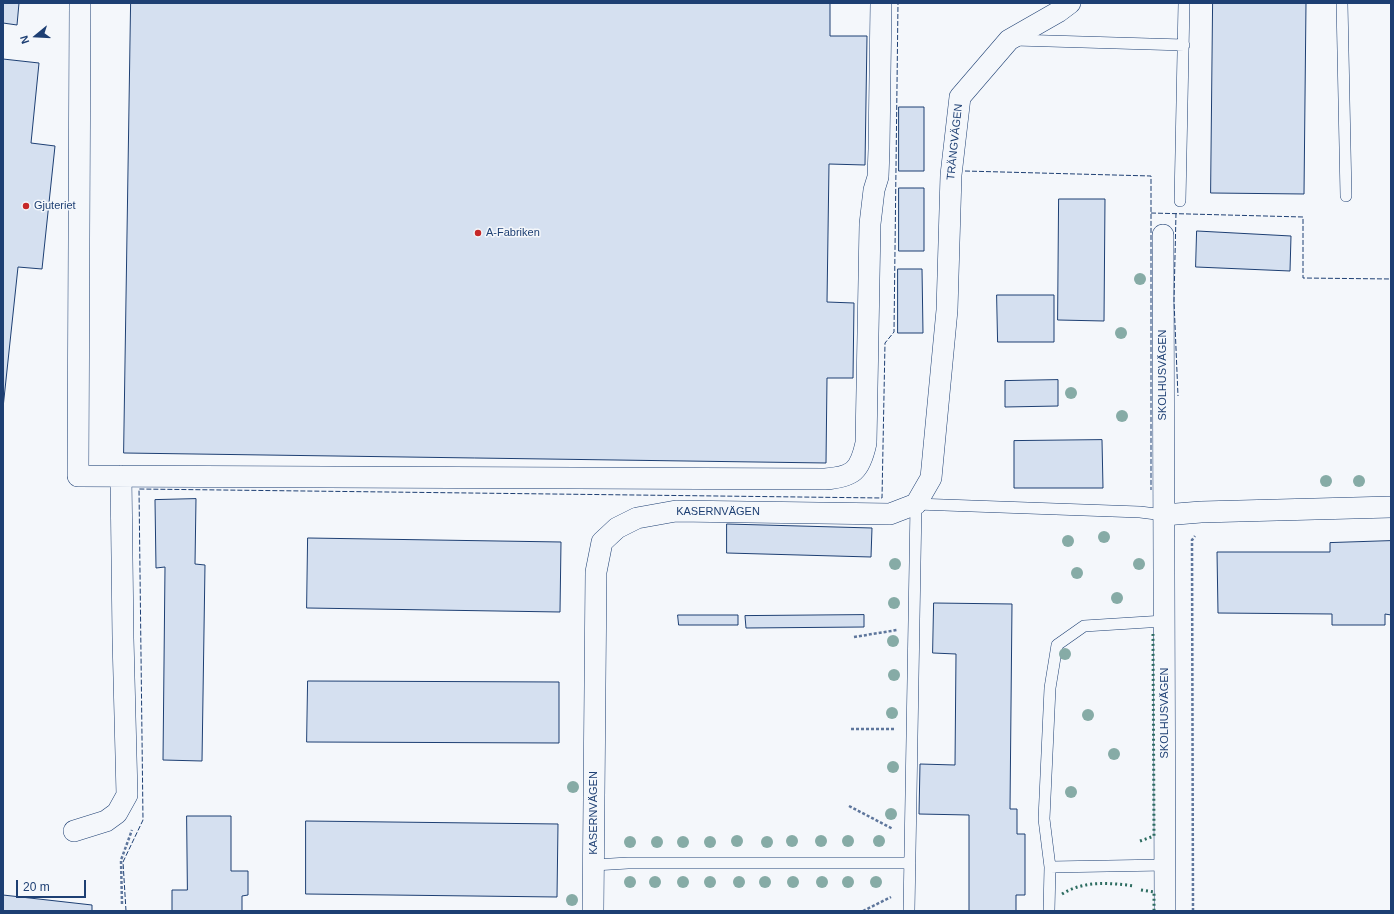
<!DOCTYPE html>
<html>
<head>
<meta charset="utf-8">
<style>
  body { margin:0 }
  #map { position:relative; width:1394px; height:914px; overflow:hidden; background:#f4f7fb; font-family:Arial,sans-serif }
  canvas { display:block }
  .frame { position:absolute; inset:0; border:4px solid #1d3f73; pointer-events:none }
  .north { position:absolute; left:16px; top:16px; width:40px; height:40px; -webkit-text-stroke:3px #f4f7fb; paint-order:stroke; rotate:252deg; font-size:11px; font-weight:700; line-height:16px; text-align:center; color:#1d3f73 }
  .north::after { content:''; display:block; margin:auto; width:14px; height:18px; background:#1d3f73; clip-path:polygon(50% 0,100% 100%,50% 72%,0 100%) }
  .scale { position:absolute; left:16px; top:880px; width:70px; height:18px; box-sizing:border-box; border:2px solid #1d3f73; border-top:0; padding-left:5px; font-size:12px; line-height:14px; white-space:nowrap; color:#1d3f73; -webkit-text-stroke:3px #f4f7fb; paint-order:stroke }
</style>
</head>
<body>
<div id="map">
<canvas width="1394" height="914"></canvas>
<div class="frame"></div>
<div class="north">N</div>
<div class="scale">20 m</div>
</div>
<script>
const c = document.querySelector('canvas').getContext('2d');
c.lineJoin = 'round';
function paint(path, color) { c.fillStyle = color; c.fill(path, 'evenodd'); }
function stroke(path, color, width, dash) { c.strokeStyle = color; c.lineWidth = width; c.lineCap = dash ? 'butt' : 'round'; c.setLineDash(dash || []); c.stroke(path); }
function write(font, color, halo, rows, align = 'center') {
  c.font = font + ' Arial,sans-serif'; c.lineWidth = 3; c.setLineDash([]); c.textBaseline = 'middle'; c.strokeStyle = halo; c.fillStyle = color; for (const [text, x, y, turn = 0] of rows) {
    c.save(); c.translate(x, y); c.rotate((+turn || 0) * Math.PI / 180); c.textAlign = isNaN(turn) ? turn : align; if (halo) c.strokeText(text, 0, 0); c.fillText(text, 0, 0); c.restore();
  }
}
const building = new Path2D(`
  M3,3H19L17,25L3,23Z
  M131,3H830V36H867L865,165L829,164L827,302L854,303L853,378H827L826,463L124,453Z
  M1213,3H1306L1304,194L1211,193Z
  M3,59L39,63L31,143L55,146L42,269L18,267L3,408Z
  M899,107H924V171H899Z
  M899,188H924V251H899Z
  M1059,199H1105L1104,321L1058,320Z
  M1197,231L1291,236L1290,271L1196,267Z
  M898,269H922L923,333H898Z
  M997,295H1054V342H998Z
  M1058,380V406L1005,407V381Z
  M1102,440L1103,488H1014V441Z
  M196,499L195,564L205,565L202,761L163,760L165,567L156,568L155,500Z
  M727,524L872,528L871,557L727,553Z
  M308,538L561,542L560,612L307,608Z
  M1391,541V615L1385,614V625H1332V614L1218,613L1217,552H1330V543Z
  M934,603L1012,604L1010,809H1017V834H1025V895H1016V911H969V815L919,814L920,764L955,765L956,654L933,653Z
  M678,615H738V625H679Z
  M864,615V627L746,628L745,616Z
  M308,681L559,682V743L307,742Z
  M187,816H231V871H248V895L242,896V911H172V890H187Z
  M306,821L558,824L557,897L306,894Z
  M3,895L92,905V911H3Z`);
paint(building, '#d5e0f0');
stroke(building, '#1d3f73', 1);
const service = new Path2D(`
  M1342,3L1346,196
  M1015,40L1184,45
  M1180,201L1184,3
  M594,865L628,863H910
  M1050,867L1165,865
  M909,911L916,504L1140,512L1164,515
  M1049,911L1050,867L1044,819L1050,688L1057,645L1084,626L1164,621`);
const minor = new Path2D(`
  M80,3L78,476L825,479C853,477 860,471 866,443L870,224L874,190L878,177L879,149L881,3
  M1163,235L1165,911
  M1164,515L1201,512L1391,507
  M74,831L106,821L117,813L127,795L123,638L121,476
  M593,911L596,572L602,542L617,528L637,518L676,511L890,514L916,504L931,478L947,310L951,175L960,97L1009,40L1058,12L1070,3`);
stroke(service, '#1d3f73', 12);
stroke(minor, '#1d3f73', 22);
stroke(new Path2D(`
  M854,637L897,630
  M851,729H894
  M849,806L893,829
  M122,904L121,860L132,830
  M863,911L891,897
  M1193,911L1192,540L1195,536`), '#5e769c', 2.5, [3, 2]);
stroke(service, '#f4f7fb', 11);
stroke(minor, '#f4f7fb', 21);
stroke(new Path2D(`
  M1140,841L1154,836L1153,634
  M1141,890L1154,892V911
  M1062,894C1085,880 1110,883 1135,886`), '#2c6c60', 3, [2, 3]);
stroke(new Path2D(`
  M965,171L1151,176V490
  M1151,213L1303,217V278L1391,279
  M1176,213L1174,301L1178,396
  M126,911L123,862L143,820L139,489L882,498L885,343L894,332L898,3`), '#1d3f73', 1, [5, 2]);
c.fillStyle = '#86aba6';
for (const [x, y] of [
  [1140,279],
  [1121,333],
  [1071,393],
  [1122,416],
  [1326,481],
  [1359,481],
  [1104,537],
  [1068,541],
  [895,564],
  [1139,564],
  [1077,573],
  [1117,598],
  [894,603],
  [893,641],
  [1065,654],
  [894,675],
  [892,713],
  [1088,715],
  [1114,754],
  [893,767],
  [573,787],
  [1071,792],
  [891,814],
  [737,841],
  [792,841],
  [821,841],
  [848,841],
  [879,841],
  [630,842],
  [657,842],
  [683,842],
  [710,842],
  [767,842],
  [630,882],
  [655,882],
  [683,882],
  [710,882],
  [739,882],
  [765,882],
  [793,882],
  [822,882],
  [848,882],
  [876,882],
  [572,900]
]) { c.beginPath(); c.arc(x, y, 6, 0, 2 * Math.PI); c.fill(); }
for (const [x, y, r, color] of [
  [26,206,4,"#c62828"],
  [478,233,4,"#c62828"]
]) { const dot = new Path2D(); dot.arc(x, y, r, 0, 2 * Math.PI); c.fillStyle = color; c.fill(dot); stroke(dot, '#f4f7fb', 1.5); }
write('11px', '#1d3f73', '#f4f7fb', [
  ["TRÄNGVÄGEN",955,142,-84],
  ["SKOLHUSVÄGEN",1163,375,-90],
  ["KASERNVÄGEN",718,512],
  ["SKOLHUSVÄGEN",1165,713,-90],
  ["KASERNVÄGEN",594,813,-90]
]);
write('11px', '#1d3f73', '#f4f7fb', [
  ["Gjuteriet",34,206],
  ["A-Fabriken",486,233]
], 'left');
</script>
</body>
</html>
